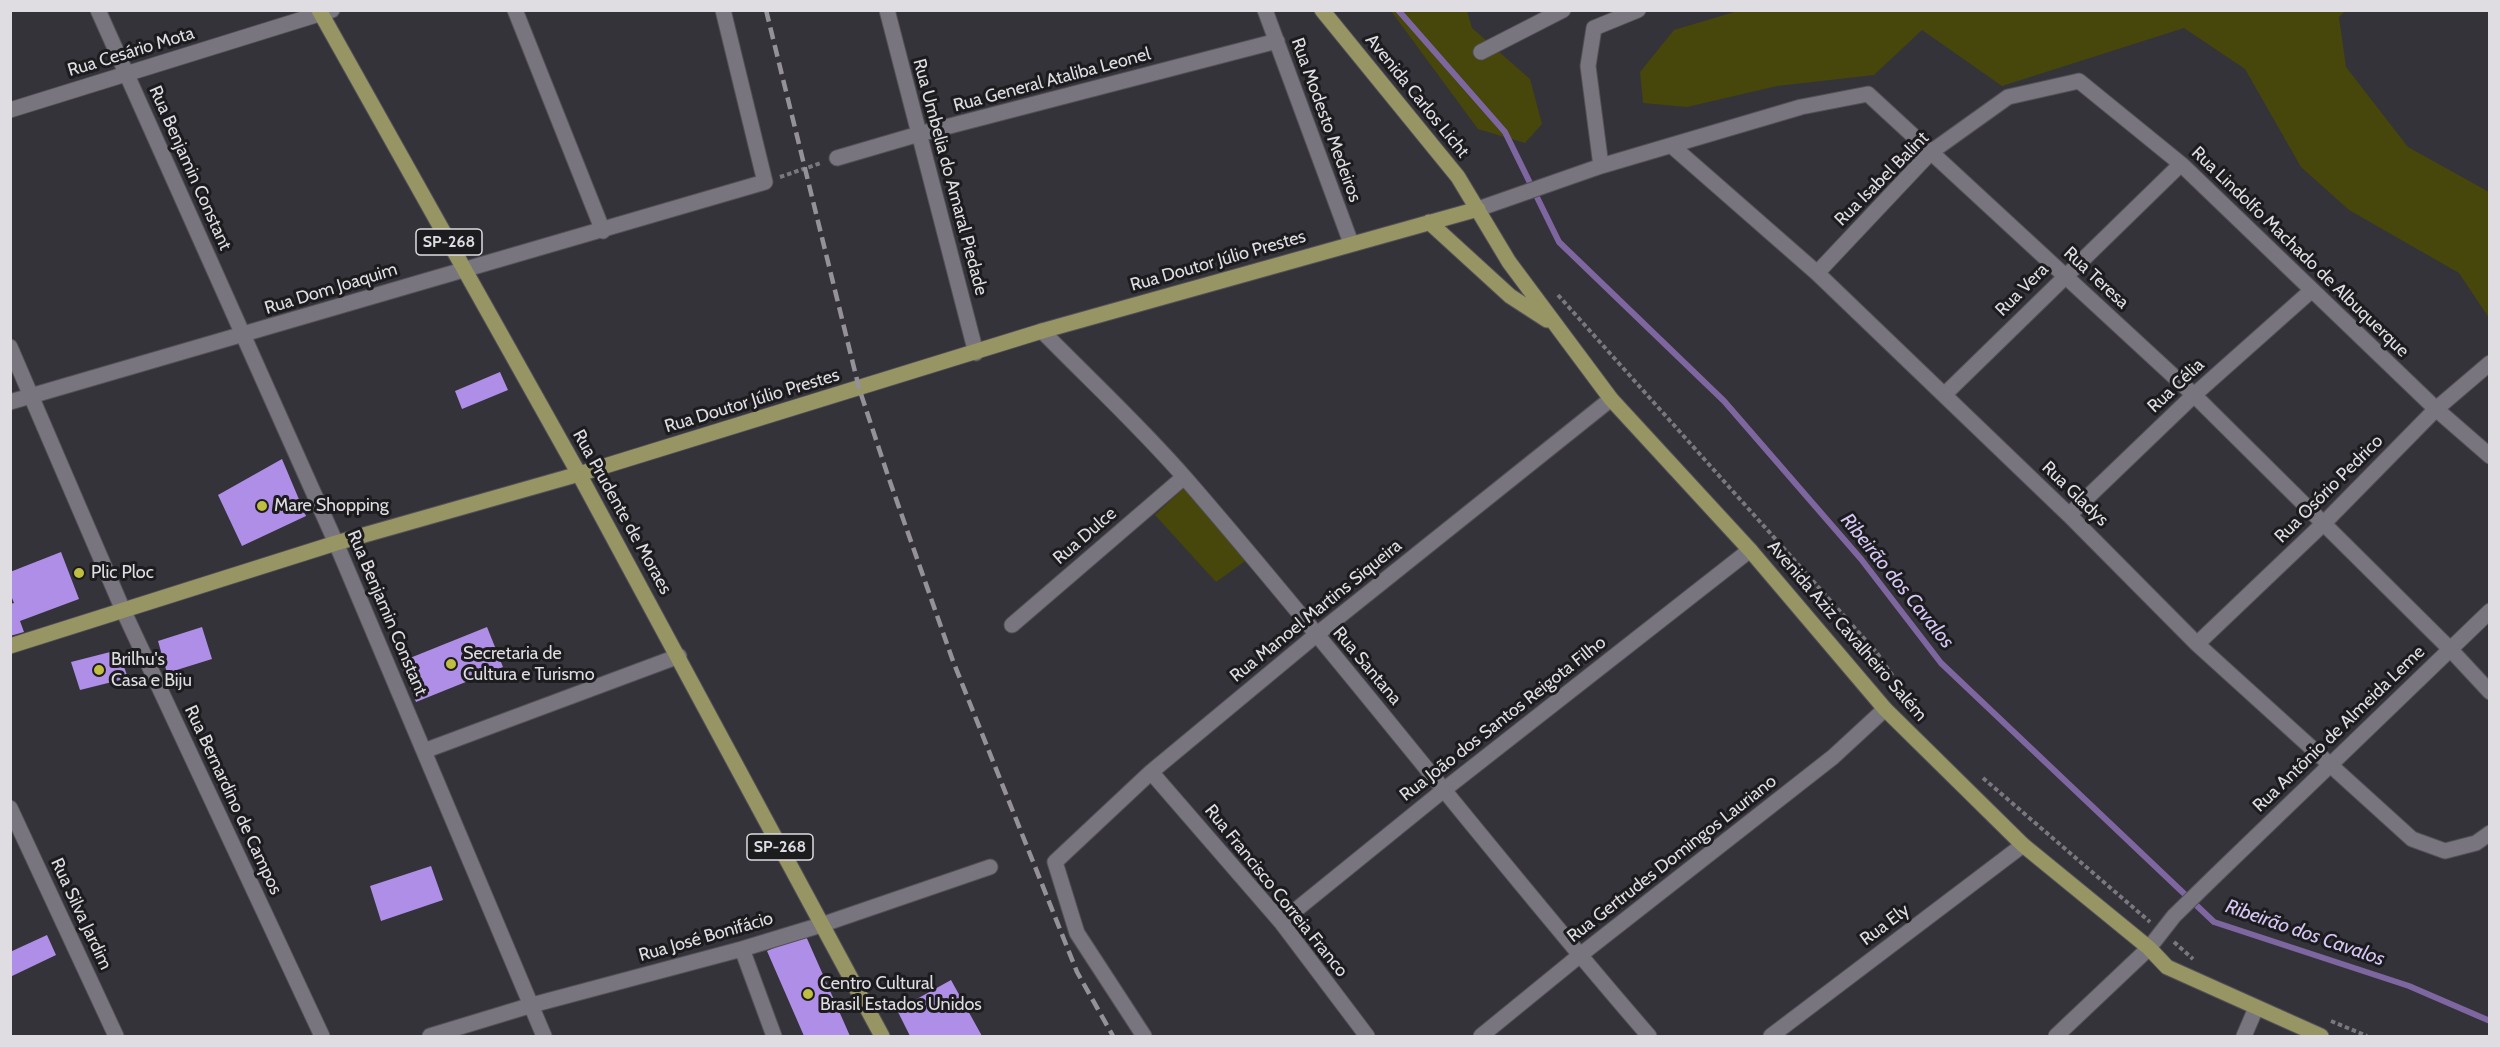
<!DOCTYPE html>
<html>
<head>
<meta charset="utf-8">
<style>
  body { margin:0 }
  #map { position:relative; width:2500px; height:1047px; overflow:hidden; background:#35333a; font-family:Cabin,sans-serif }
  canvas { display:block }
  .frame { position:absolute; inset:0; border:12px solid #dfdde2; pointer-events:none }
</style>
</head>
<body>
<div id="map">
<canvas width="2500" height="1047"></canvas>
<div class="frame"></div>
</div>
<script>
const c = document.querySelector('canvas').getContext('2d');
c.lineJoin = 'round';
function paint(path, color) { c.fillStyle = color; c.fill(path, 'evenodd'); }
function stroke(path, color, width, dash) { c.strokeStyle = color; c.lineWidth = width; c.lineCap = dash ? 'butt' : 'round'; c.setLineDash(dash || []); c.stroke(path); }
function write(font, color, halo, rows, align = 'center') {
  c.font = font + ' Cabin,sans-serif'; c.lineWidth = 6; c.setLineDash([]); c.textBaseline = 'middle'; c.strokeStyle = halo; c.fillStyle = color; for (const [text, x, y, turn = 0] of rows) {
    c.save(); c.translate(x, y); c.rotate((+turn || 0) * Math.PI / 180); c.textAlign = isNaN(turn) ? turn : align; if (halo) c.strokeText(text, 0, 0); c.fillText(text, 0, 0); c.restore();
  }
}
paint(new Path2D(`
  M1741,10L2345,11L2339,17L2346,67L2408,147L2489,192V318L2459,273L2349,210L2301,167L2245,69L2184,28L2002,86L1922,30L1874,75L1777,86L1687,107L1643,103L1640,72L1674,30Z
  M1391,11H1467L1472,28L1530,79L1542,124L1525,143L1478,129Z
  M1186,486L1248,559L1216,582L1155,515Z`), '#47460b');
stroke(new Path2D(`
  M1398,10L1505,132L1559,242L1724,401L1861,559L1941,663L2214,922L2409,986L2490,1021`), '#7e66a0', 6);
paint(new Path2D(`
  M500,372L508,390L462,409L455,391Z
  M282,459L306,516L242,546L218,495Z
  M61,552L79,599L20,621L24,632L10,636V604L14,603L10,593V572Z
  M202,627L212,659L167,673L158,641Z
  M487,627L503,667L416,702L400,662Z
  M118,650L128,678L80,690L71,662Z
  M431,866L443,900L381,921L370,886Z
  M805,934L850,1036H804L767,951Z
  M47,935L56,955L10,977V952Z
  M951,980L982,1036H910L897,1010Z`), '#ae8ee7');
const minor = new Path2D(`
  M98,10L336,543L544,1036
  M515,10L603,231
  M887,10L976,353
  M1265,10L1351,243
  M1481,52L1563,10
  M10,110L332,10
  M1672,146L1817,273L2069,515L2197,644L2412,839L2445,851L2476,843L2490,833
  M837,158L919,134L1277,41
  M1601,166L1588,66L1594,28L1638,10
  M1478,209L1601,166L1801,107L1868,94L2194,395L2450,649L2490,692
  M1817,273L1931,152L2008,97L2079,81L2181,164L2436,409L2490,456
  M1042,331C1090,380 1141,427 1186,479C1344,661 1491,854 1649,1036
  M10,347L123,610L322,1036
  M1944,395L2181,164
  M10,402L765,182L723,10
  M2069,515L2194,395L2312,290
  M1012,625L1184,477
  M2197,644L2324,523L2436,409L2490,363
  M424,751L679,656
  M1151,772L1281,922L1367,1036
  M10,808L116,1036
  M1281,922L1445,789L1750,550
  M742,949L774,1036
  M430,1036L532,1005L742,949L821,925L990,867
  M1144,1036L1077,933L1055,862L1151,772L1316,635L1611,399
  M1481,1036L1579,956L1833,757L1885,709
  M1771,1036L2023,845
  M2056,1036L2149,948L2174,916L2216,875L2490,611
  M2244,1036L2256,1008`);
const major = new Path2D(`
  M319,10L579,474L882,1036
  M1322,10L1458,177L1509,262L1611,399L1750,550L1885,709L2023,845L2149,948L2167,967L2321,1036
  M1429,222L1510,296L1547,320
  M10,646L336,543L579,474L1042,331L1478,209`);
stroke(minor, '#535157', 17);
stroke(major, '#535157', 17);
stroke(new Path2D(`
  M780,177L821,163
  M1558,295L1877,653L1922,719
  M1983,778L2150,922
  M2174,942L2193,959
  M2331,1021L2367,1036`), '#7a787e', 4, [4.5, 3]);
stroke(minor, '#78757e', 15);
stroke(major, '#979563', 15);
stroke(new Path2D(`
  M766,10L859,388L888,476L953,661L1077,972L1113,1036`), '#949298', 4.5, [12, 6]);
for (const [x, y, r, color] of [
  [262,506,6,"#bfbe41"],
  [79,573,6,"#bfbe41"],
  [451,664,6,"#bfbe41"],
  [99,670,6,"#bfbe41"],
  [808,994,6,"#bfbe41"]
]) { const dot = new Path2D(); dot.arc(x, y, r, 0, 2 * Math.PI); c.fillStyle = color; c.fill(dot); stroke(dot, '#1c1b1e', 2); }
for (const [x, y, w] of [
  [449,242,66],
  [780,847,66]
]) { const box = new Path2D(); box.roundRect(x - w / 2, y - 13, w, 26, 4.5); c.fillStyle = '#1c1b1e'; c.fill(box); stroke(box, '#dfdde2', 1.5); }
write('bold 16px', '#dfdde2', null, [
  ["SP-268",449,242],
  ["SP-268",780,847]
]);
write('18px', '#dfdde2', '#1c1b1e', [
  ["Rua Cesário Mota",131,52,-17],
  ["Rua General Ataliba Leonel",1052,80,-15],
  ["Avenida Carlos Licht",1417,96,51],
  ["Rua Modesto Medeiros",1326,120,70],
  ["Rua Benjamin Constant",190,168,66],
  ["Rua Umbelia do Amaral Piedade",950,177,75],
  ["Rua Isabel Balint",1882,179,-45],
  ["Rua Lindolfo Machado de Albuquerque",2300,252,44],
  ["Rua Doutor Júlio Prestes",1218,261,-16],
  ["Rua Teresa",2096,278,43],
  ["Rua Dom Joaquim",331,289,-17],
  ["Rua Vera",2022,290,-45],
  ["Rua Célia",2176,386,-43],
  ["Rua Doutor Júlio Prestes",752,401,-17],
  ["Rua Osório Pedrico",2329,489,-45],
  ["Rua Gladys",2075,494,44],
  ["Rua Prudente de Moraes",622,512,61],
  ["Rua Dulce",1085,536,-41],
  ["Rua Manoel Martins Siqueira",1316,611,-39],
  ["Rua Benjamin Constant",387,613,67],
  ["Avenida Aziz Cavalheiro Salém",1847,631,49],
  ["Rua Santana",1367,666,50],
  ["Rua João dos Santos Reigota Filho",1503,719,-38],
  ["Rua Antônio de Almeida Leme",2339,729,-44],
  ["Rua Bernardino de Campos",233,800,65],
  ["Rua Gertrudes Domingos Lauriano",1672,859,-38],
  ["Rua Francisco Correia Franco",1276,891,51],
  ["Rua Silva Jardim",81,914,65],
  ["Rua Ely",1885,925,-37],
  ["Rua José Bonifácio",706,937,-16]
]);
write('18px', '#dfdde2', '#1c1b1e', [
  ["Mare Shopping",274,506],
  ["Plic Ploc",91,573],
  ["Secretaria de",463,654],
  ["Cultura e Turismo",463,675],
  ["Brilhu's",111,660],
  ["Casa e Biju",111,681],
  ["Centro Cultural",820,984],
  ["Brasil Estados Unidos",820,1005]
], 'left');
write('italic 20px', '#d5c6f4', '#1c1b1e', [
  ["Ribeirão dos Cavalos",1897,581,51],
  ["Ribeirão dos Cavalos",2305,933,19]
]);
</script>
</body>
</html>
